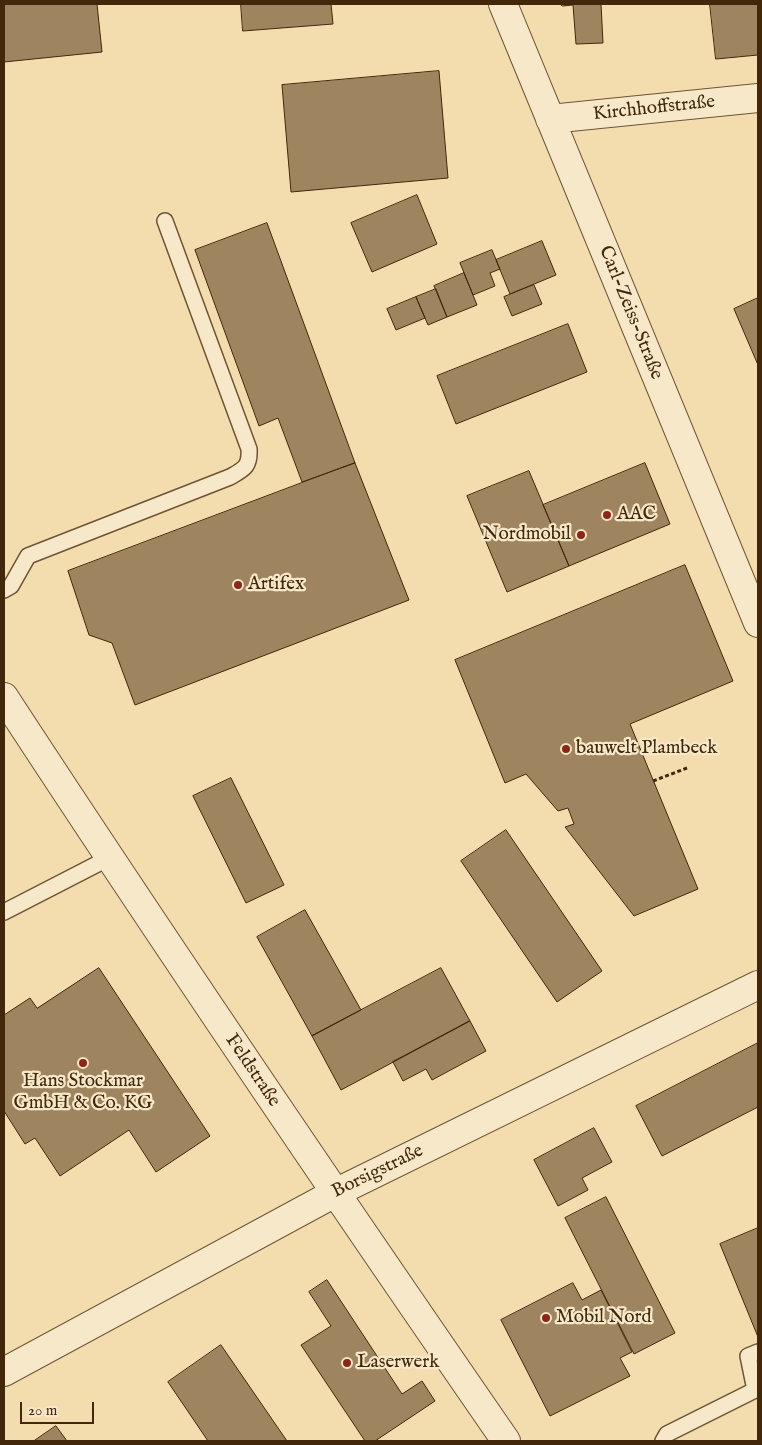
<!DOCTYPE html>
<html>
<head>
<meta charset="utf-8">
<style>
  body { margin:0 }
  #map { position:relative; width:762px; height:1445px; overflow:hidden; background:#f3dcad; font-family:"IM FELL English",serif }
  canvas { display:block }
  .frame { position:absolute; inset:0; border:5px solid #43270a; pointer-events:none }
  .scale { position:absolute; left:20px; top:1402px; width:74px; height:22px; box-sizing:border-box; border:2px solid #43270a; border-top:0; padding-left:6px; font-size:15px; line-height:18px; white-space:nowrap; color:#43270a; -webkit-text-stroke:4px #f7e8ca; paint-order:stroke }
</style>
</head>
<body>
<div id="map">
<canvas width="762" height="1445"></canvas>
<div class="frame"></div>
<div class="scale">20 m</div>
</div>
<script>
const c = document.querySelector('canvas').getContext('2d');
c.lineJoin = 'round';
function paint(path, color) { c.fillStyle = color; c.fill(path, 'evenodd'); }
function stroke(path, color, width, dash) { c.strokeStyle = color; c.lineWidth = width; c.lineCap = dash ? 'butt' : 'round'; c.setLineDash(dash || []); c.stroke(path); }
function write(font, color, halo, rows, align = 'center') {
  c.font = font + ' "IM FELL English",serif'; c.lineWidth = 4.5; c.setLineDash([]); c.textBaseline = 'middle'; c.strokeStyle = halo; c.fillStyle = color; for (const [text, x, y, turn = 0] of rows) {
    c.save(); c.translate(x, y); c.rotate((+turn || 0) * Math.PI / 180); c.textAlign = isNaN(turn) ? turn : align; if (halo) c.strokeText(text, 0, 0); c.fillText(text, 0, 0); c.restore();
  }
}
const building = new Path2D(`
  M4,4H97L102,52L4,62Z
  M241,4H331L333,24L243,31Z
  M560,4H601L603,43L576,44L573,5L563,6Z
  M710,4H758V55L716,59Z
  M439,71L448,178L291,192L282,85Z
  M417,195L437,244L372,272L351,223Z
  M267,223L355,463L302,482L278,418L259,426L195,250Z
  M542,241L556,275L510,294L496,260Z
  M492,250L500,269L490,273L495,286L473,295L460,263Z
  M464,273L477,305L447,317L434,286Z
  M534,285L542,304L512,316L504,297Z
  M436,289L447,317L428,325L416,297Z
  M416,297L425,318L396,330L387,309Z
  M758,298V365L734,309Z
  M568,324L587,372L456,424L437,376Z
  M355,463L409,600L135,705L112,643L89,635L68,571Z
  M645,463L670,524L569,566L543,505Z
  M529,471L569,566L507,592L467,496Z
  M685,565L733,681L630,724L698,889L634,916L565,827L574,824L568,808L558,811L526,774L505,783L455,660Z
  M231,778L284,885L246,903L193,796Z
  M506,830L602,971L557,1002L461,861Z
  M305,910L361,1010L312,1036L257,937Z
  M99,968L210,1136L156,1172L129,1130L60,1176L35,1138L25,1144L4,1111V1015L30,998L37,1008Z
  M441,968L470,1021L341,1090L312,1036Z
  M470,1021L486,1051L432,1080L426,1069L403,1081L393,1062Z
  M758,1043V1107L662,1156L636,1106Z
  M594,1128L612,1162L582,1178L588,1190L558,1206L534,1160Z
  M606,1197L675,1333L634,1354L565,1218Z
  M758,1228V1337L720,1244Z
  M327,1280L402,1394L422,1381L435,1401L375,1441H365L301,1345L331,1326L309,1292Z
  M573,1283L582,1300L601,1290L632,1352L620,1358L630,1376L550,1416L501,1320Z
  M221,1345L287,1441H208L168,1382Z
  M56,1426L67,1441H34Z`);
paint(building, '#9f855f');
stroke(building, '#43270a', 1);
const service = new Path2D(`
  M4,590L11,586L28,556L230,477C244,469 250,467 249,449L165,221
  M4,912L109,858
  M663,1441L667,1434L755,1390L748,1356L758,1352`);
const minor = new Path2D(`
  M503,4L758,623
  M550,119L758,98
  M4,1372L335,1193L758,985`);
const tertiary = new Path2D(`
  M4,697C168,948 336,1195 506,1441`);
stroke(service, '#6f5433', 18);
stroke(minor, '#6f5433', 30);
stroke(tertiary, '#6f5433', 30);
stroke(new Path2D(`
  M653,781L687,768`), '#43270a', 3, [4, 2.5]);
stroke(service, '#f7e8ca', 15);
stroke(minor, '#f7e8ca', 28);
stroke(tertiary, '#f7e8ca', 28);
for (const [x, y, r, color] of [
  [607,515,5,"#8f2418"],
  [581,535,5,"#8f2418"],
  [238,585,5,"#8f2418"],
  [566,749,5,"#8f2418"],
  [83,1063,5,"#8f2418"],
  [546,1318,5,"#8f2418"],
  [347,1363,5,"#8f2418"]
]) { const dot = new Path2D(); dot.arc(x, y, r, 0, 2 * Math.PI); c.fillStyle = color; c.fill(dot); stroke(dot, '#f7e8ca', 2); }
write('19px', '#43270a', '#f7e8ca', [
  ["Kirchhoffstraße",654,109,-6],
  ["Carl-Zeiss-Straße",630,313,68],
  ["Feldstraße",252,1071,56],
  ["Borsigstraße",378,1172,-26]
]);
write('19px', '#43270a', '#f7e8ca', [
  ["AAC",617,515],
  ["Nordmobil",571,535,"right"],
  ["Artifex",248,585],
  ["bauwelt Plambeck",576,749],
  ["Hans Stockmar",83,1082,"center"],
  ["GmbH & Co. KG",83,1104,"center"],
  ["Mobil Nord",556,1318],
  ["Laserwerk",357,1363]
], 'left');
</script>
</body>
</html>
